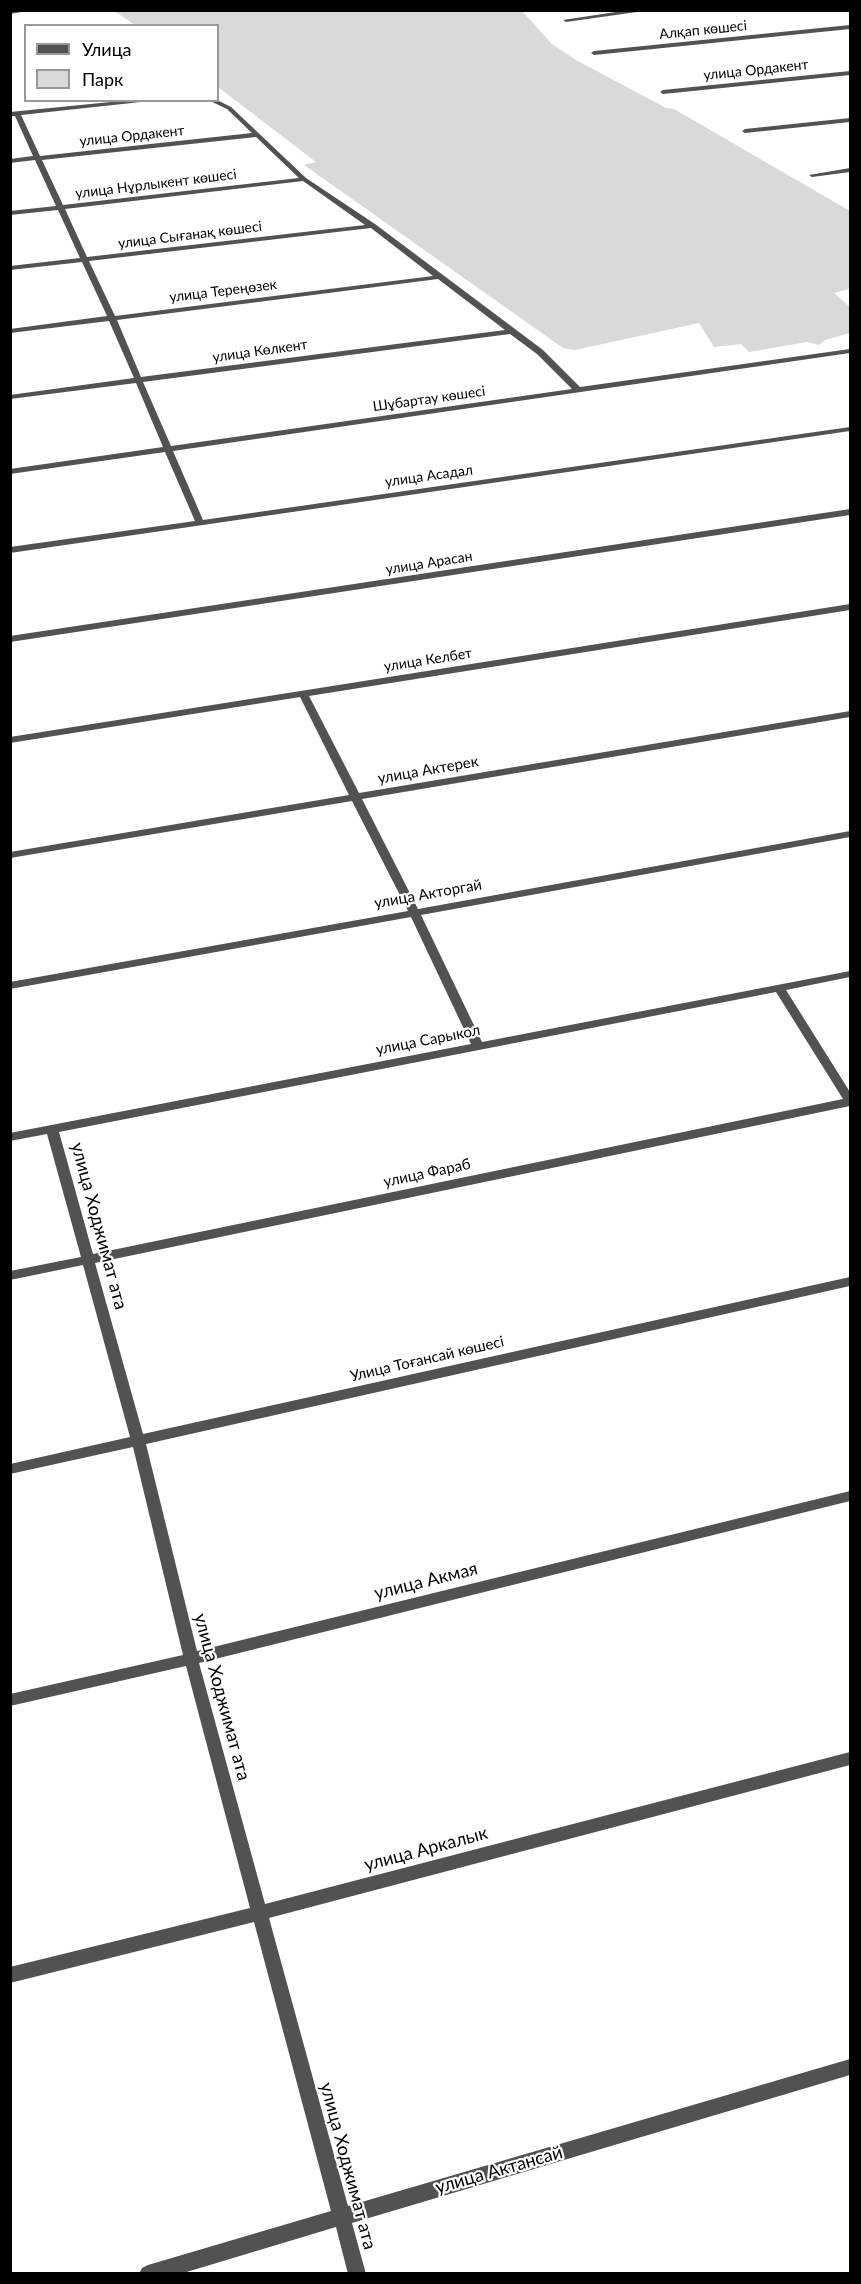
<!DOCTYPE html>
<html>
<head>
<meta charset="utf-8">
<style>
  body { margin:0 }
  #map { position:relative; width:861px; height:2284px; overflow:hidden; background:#fff; font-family:Lato,sans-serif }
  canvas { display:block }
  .frame { position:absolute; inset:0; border:12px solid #000; pointer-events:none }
  .legend { position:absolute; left:24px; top:24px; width:195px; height:78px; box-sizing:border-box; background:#fff; border:2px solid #999; margin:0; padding:8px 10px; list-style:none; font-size:18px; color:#000 }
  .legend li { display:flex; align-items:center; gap:12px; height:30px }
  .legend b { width:30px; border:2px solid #999 }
</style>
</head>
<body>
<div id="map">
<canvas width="861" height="2284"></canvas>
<div class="frame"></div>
<ul class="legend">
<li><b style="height:8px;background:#525252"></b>Улица</li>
<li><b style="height:16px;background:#d9d9d9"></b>Парк</li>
</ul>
</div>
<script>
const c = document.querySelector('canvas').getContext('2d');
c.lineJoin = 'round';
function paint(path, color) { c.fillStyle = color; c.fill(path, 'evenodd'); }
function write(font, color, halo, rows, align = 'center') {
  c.font = font + ' Lato,sans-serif'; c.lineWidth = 4.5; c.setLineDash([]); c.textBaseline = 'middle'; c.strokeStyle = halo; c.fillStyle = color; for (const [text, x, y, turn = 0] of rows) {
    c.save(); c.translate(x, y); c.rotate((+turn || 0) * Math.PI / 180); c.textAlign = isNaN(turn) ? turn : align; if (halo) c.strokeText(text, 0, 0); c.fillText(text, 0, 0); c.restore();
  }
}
paint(new Path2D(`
  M114,11H522L552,44L576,60L666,108L674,109L850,211V289L834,293L850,307V333L825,340L819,345L807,342L749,352L741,344L714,347L699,323L575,350L563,348L304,165L316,162L218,87V26L135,25Z`), '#d9d9d9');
paint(new Path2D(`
  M10,10H32L10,14Z
  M629,10H651L566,22L563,20Z
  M850,25V29L594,55L591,53L594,51Z
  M850,71V75L663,94L660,92L663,90Z
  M131,100H159L21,115L40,156L252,133L227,109L208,100H217L231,107L306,178L375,224L543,350L580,387L850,349V353L173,451L203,520L850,427V431L10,553V547L195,521L165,452L10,474V469L163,447L136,383L10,399V395L134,378L109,321L10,333V329L107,316L82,262L10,270V266L80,258L58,210L10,215V211L56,206L35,160L10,163V159L33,156L15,116H10V112ZM256,137L299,178L63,205L42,160ZM303,181L365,225L87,257L65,209ZM371,228L433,276L115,316L89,261ZM438,279L505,330L141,377L117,320ZM510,334L537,354L572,389L171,446L143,382Z
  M850,118V122L745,133L742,131L745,129Z
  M850,168V172L812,177L809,175Z
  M850,509V515L10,642V636Z
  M850,604V610L309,696L359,793L850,711V717L362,799L418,909L850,831V837L421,915L482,1042L850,971V977L786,990L850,1092V1106L95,1263L143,1434L850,1277V1286L146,1444L197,1651L850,1491V1501L199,1663L265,1904L850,1752V1765L269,1918L348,2206L850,2059V2075L352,2223L366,2274H348L336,2227L180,2274H139L142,2268L148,2265L331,2211L254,1922L10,1983V1967L250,1908L186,1666L10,1706V1694L183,1655L133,1447L10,1474V1464L130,1437L83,1265L10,1280V1271L81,1257L47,1134L10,1141V1133L471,1044L411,917L10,989V982L408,911L352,801L10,858V852L349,795L300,697L10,743V737ZM776,992L843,1099L93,1254L59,1132Z`), '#525252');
write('14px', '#000', '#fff', [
  ["Алқап көшесі",703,30,-6],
  ["улица Ордакент",756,70,-6],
  ["улица Ордакент",132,136,-6],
  ["улица Нұрлыкент көшесі",156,184,-7],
  ["улица Сығанақ көшесі",190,235,-7],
  ["улица Тереңөзек",223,291,-7],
  ["улица Көлкент",260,351,-8],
  ["Шұбартау көшесі",429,399,-8],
  ["улица Асадал",429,476,-8],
  ["улица Арасан",429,563,-9],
  ["улица Келбет",428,660,-9]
]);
write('15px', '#000', '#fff', [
  ["улица Актерек",428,770,-10],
  ["улица Акторгай",428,894,-10],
  ["улица Сарыкол",428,1040,-11],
  ["улица Фараб",427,1173,-12],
  ["Улица Тоғансай көшесі",427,1359,-13]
]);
write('18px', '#000', '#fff', [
  ["улица Ходжимат ата",99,1226,75],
  ["улица Акмая",426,1581,-14],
  ["улица Ходжимат ата",222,1697,75],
  ["улица Аркалык",426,1849,-15],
  ["улица Ходжимат ата",348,2166,75],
  ["улица Актансай",499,2170,-16]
]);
</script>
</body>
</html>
